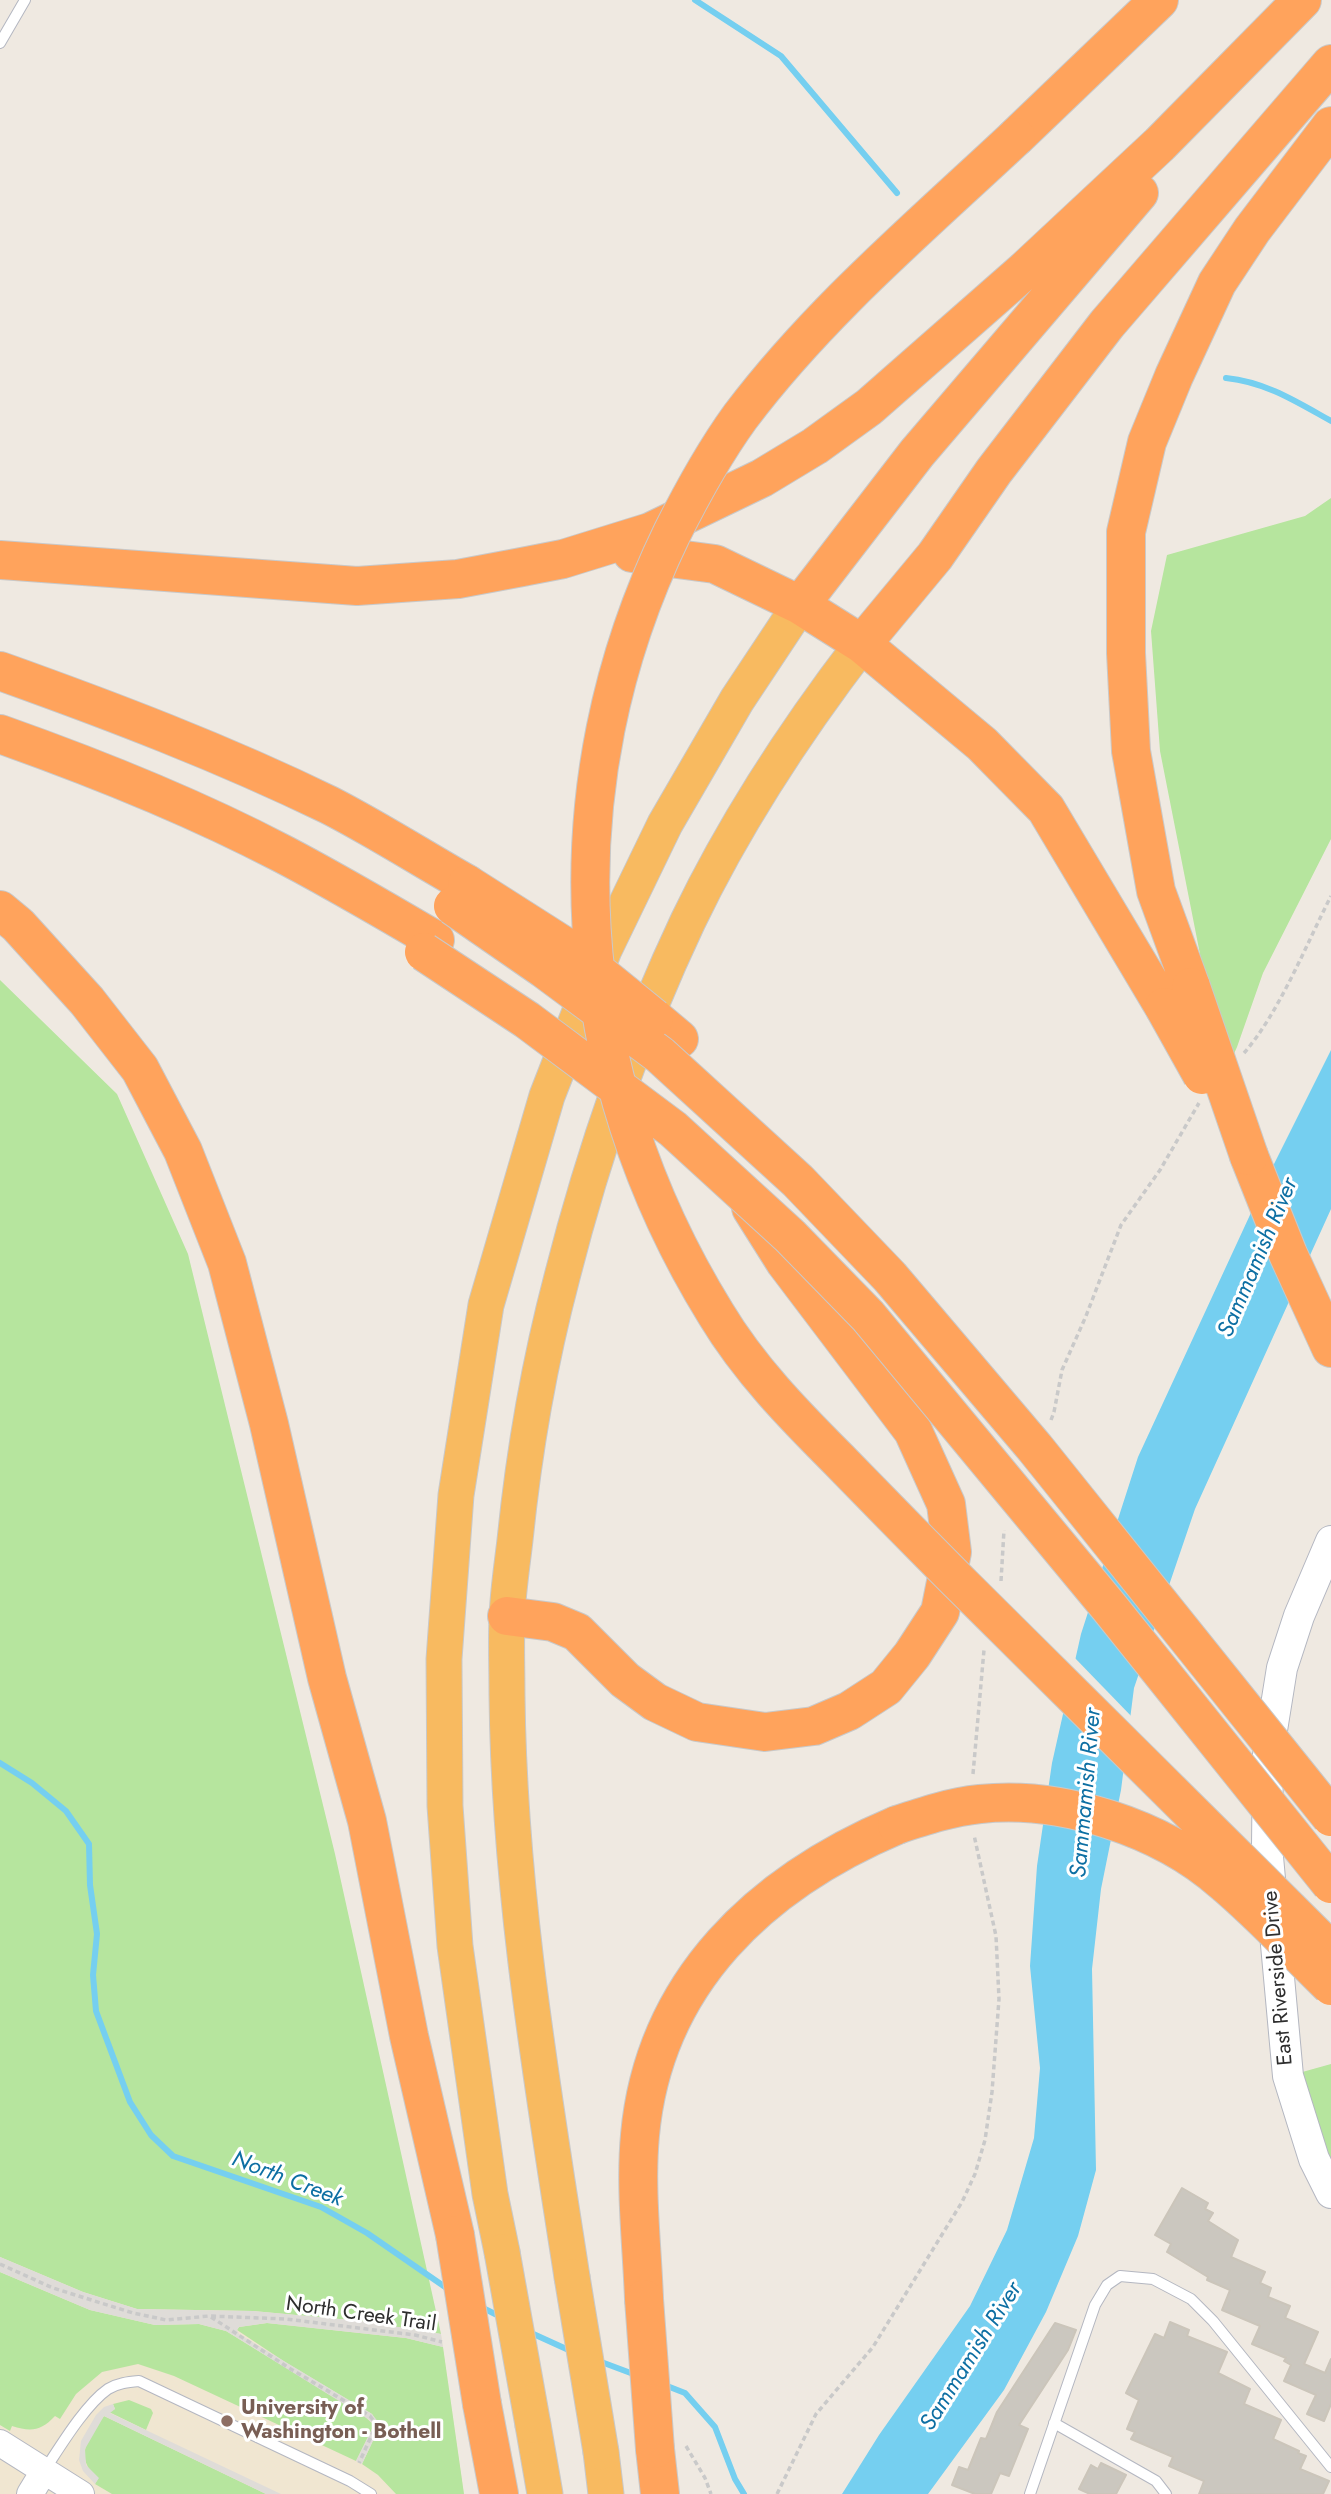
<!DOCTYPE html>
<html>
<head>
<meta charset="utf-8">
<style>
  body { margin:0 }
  canvas { display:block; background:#efe9e1 }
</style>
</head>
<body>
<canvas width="1331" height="2494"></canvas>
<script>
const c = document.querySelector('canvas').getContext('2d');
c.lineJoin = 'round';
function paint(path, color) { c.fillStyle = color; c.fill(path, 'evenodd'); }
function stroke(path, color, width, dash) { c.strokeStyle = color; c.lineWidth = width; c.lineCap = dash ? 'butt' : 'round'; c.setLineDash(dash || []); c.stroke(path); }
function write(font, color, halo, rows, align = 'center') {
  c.font = font + ' Jost,sans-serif'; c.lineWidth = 6; c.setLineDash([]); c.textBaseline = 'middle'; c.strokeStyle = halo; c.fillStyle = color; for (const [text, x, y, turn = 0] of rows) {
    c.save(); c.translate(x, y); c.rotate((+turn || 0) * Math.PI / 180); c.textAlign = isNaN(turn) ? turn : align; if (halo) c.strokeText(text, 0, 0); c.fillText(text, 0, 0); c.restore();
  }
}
paint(new Path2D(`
  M0,2257L441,2334L464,2494H0Z`), '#f0e6d1');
paint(new Path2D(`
  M1331,498V839L1263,973L1237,1047L1224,1076L1160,751L1151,631L1167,555L1305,516Z
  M0,980L117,1094L188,1254L335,1854L441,2334L361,2321L253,2311L137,2309L83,2292L0,2257Z
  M1331,2064V2193L1288,2076Z
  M0,2272L90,2310L155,2325L199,2324L226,2331L363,2415L372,2423V2429L356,2461L174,2376L138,2364L102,2372L76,2394L60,2419L55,2416C41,2431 31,2432 12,2426L10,2431L0,2425Z
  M267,2323L406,2338L443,2347L464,2494H396L378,2475L362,2464L379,2428L372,2414L285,2362L237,2330L239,2327Z
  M129,2400L151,2409L153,2413L146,2430L109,2412L115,2409L113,2404Z
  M104,2416L266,2494H112L95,2484L98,2478C73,2458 88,2437 104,2416Z`), '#b6e59e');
paint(new Path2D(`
  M0,2257L83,2292L137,2309L253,2311L361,2321L441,2334L443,2347L406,2338L267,2323L239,2327L237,2330L239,2334L372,2414L379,2423V2428L362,2464L356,2461L372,2429V2423L368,2419L226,2331L199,2324L155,2325L90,2310L0,2272Z
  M113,2404L115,2409L110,2413L281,2494H266L104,2416L85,2449L86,2465L99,2478L95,2484L83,2471L79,2460L81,2441L96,2415L104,2407Z`), '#dfdcd8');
paint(new Path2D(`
  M1331,1050V1209L1195,1509L1134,1688L1121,1790L1101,1889L1092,1969L1096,2170L1078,2236L1046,2312L1004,2390L928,2494H842L879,2435L970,2306L1007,2230L1034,2138L1040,2068L1030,1966L1037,1866L1052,1763L1081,1634L1138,1457L1268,1176Z`), '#75cff0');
paint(new Path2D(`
  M1073,1656L1134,1719L1128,1764L1063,1697Z`), '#efe9e1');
stroke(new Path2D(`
  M695,0L781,56L897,193
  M1226,378C1266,382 1297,402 1331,421
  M0,1763L32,1783L66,1811L89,1844L90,1885L97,1934L93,1975L96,2011L130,2102L151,2135L173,2156L321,2207L367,2233L448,2289
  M479,2306L501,2317
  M529,2332L573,2352
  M596,2360L636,2375
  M662,2384L685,2393L715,2427L735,2479L744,2494`), '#75cff0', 6);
const building = new Path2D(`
  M1182,2188L1208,2203L1205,2209L1213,2213L1208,2221L1238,2240L1231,2257L1265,2272L1260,2283L1271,2288L1268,2297L1290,2306L1285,2318L1318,2332L1304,2364L1325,2373L1331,2359V2404L1324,2421L1307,2414L1316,2395L1284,2381L1291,2365L1284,2361L1286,2358L1252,2344L1260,2326L1222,2310L1230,2290L1207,2280L1208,2277L1167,2252L1171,2244L1155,2235Z
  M1170,2322L1189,2330L1187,2336L1227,2352L1218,2373L1250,2389L1244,2404L1281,2420L1273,2439L1299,2451L1298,2453L1306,2456L1300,2469L1329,2481L1323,2494H1199L1204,2481L1169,2466L1173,2457L1131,2439L1135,2432L1127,2429L1139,2400L1126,2393L1155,2334L1164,2338Z
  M1055,2323L1076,2330L1068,2350L1019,2425L1028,2429L1009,2476L1000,2473L991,2494H975L952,2485L959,2467L968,2470L981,2438L986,2439L997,2412Z
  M1101,2463L1126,2475L1116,2494H1090L1079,2489L1091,2465L1098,2469Z`);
paint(building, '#cbc7bf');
stroke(building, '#cbc5ba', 2);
const service = new Path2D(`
  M0,43L25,0
  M1054,2423L1156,2481L1166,2494
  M44,2471C60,2447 85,2405 108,2389C118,2383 128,2382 139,2381L350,2481L371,2494
  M1030,2494L1095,2305L1107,2285L1120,2276L1153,2279L1191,2299L1213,2321L1331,2467`);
const tertiary = new Path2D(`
  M0,2443L81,2494
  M30,2494L44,2471`);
const secondary = new Path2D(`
  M1331,1541L1299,1616L1282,1668L1268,1755L1267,1846L1288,2076L1314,2159L1331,2193`);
const trunk = new Path2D(`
  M502,2252L490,2194L455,1946L445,1806L444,1659L456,1495L486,1305L547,1096L604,950L665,824L737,700L800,605
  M572,2277C542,2083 509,1891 507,1695C507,1669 506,1643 507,1617C508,1591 512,1566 515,1540C524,1451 539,1364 562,1277C593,1155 634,1035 688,921C735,823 796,730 862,644
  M533,2425L545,2494
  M601,2452L606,2494`);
const motorway = new Path2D(`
  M1016,137L1159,0
  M632,553L715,564L800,605L862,644L982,744L1046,809L1164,1007
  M0,560L357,586L458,579L522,567L563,559L650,532L762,478L815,446L869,407L1025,270L1160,144L1302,0
  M800,605L917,453L1139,193
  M862,644L935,556L994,471L1107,324L1331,64
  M0,671C112,711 222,753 329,805C376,829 421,858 467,884
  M0,734C96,768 191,806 281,853C333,880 384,910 435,940
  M0,910L18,925L87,1001L140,1069L183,1151L227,1263L269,1424L327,1678L367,1821L409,2036L455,2235
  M1191,987L1156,891L1131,751L1126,653V532L1147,442L1174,376L1217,283L1252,230L1331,126
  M654,1018L679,1039
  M1249,1156L1288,1254L1331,1348
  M507,1616L553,1622L577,1632L625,1680L655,1702L697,1722L765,1732L814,1726L849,1711L886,1687L912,1655L940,1612L952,1552L946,1504L913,1431L785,1262L751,1208
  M644,2299C642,2245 635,2189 640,2135C654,1981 762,1882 897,1825
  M482,2404L499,2494
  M655,2449L660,2494`);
stroke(service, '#b4b7c1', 12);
stroke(tertiary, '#b4b7c1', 28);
stroke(secondary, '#b4b7c1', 32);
stroke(trunk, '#c9c9c9', 37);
stroke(motorway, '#c9c9c9', 40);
stroke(new Path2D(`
  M1244,1053C1279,1013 1306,945 1331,896
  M1051,1420L1054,1412L1062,1370L1086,1316L1121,1225L1160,1170L1199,1103
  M1001,1581L1004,1530
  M973,1774L984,1650
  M0,2264L53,2288L133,2313L166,2320L209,2316L286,2319L415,2335L442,2342
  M211,2317L289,2368L370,2416L376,2424L375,2428L359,2463
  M686,2446L705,2478L711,2494
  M777,2494L816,2414L873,2347L962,2202L975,2174L985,2140L992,2092L999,1999L996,1936L974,1835`), '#c9c9c9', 3.5, [5, 3.5]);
stroke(service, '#fff', 10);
stroke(tertiary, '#fff', 26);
stroke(secondary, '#fff', 30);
stroke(trunk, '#f8ba60', 35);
stroke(motorway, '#ffa35c', 38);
const trunkBridge = new Path2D(`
  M502,2252L533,2425
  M572,2277L601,2452`);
const motorwayBridge = new Path2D(`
  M1016,137C921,226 819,312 740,417C714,453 692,493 672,533C548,788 567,1073 716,1314C749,1369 794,1415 839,1460C878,1500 917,1540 957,1580C1082,1703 1206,1827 1331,1951
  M467,884L569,949L654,1018
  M453,906L544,969L660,1055L798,1181L890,1277L1035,1448L1331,1817
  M424,952L527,1020L673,1129L790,1236L868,1316L1109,1607L1331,1884
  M1191,987L1249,1156
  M1164,1007L1202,1075
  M897,1825C924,1816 951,1807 980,1804C1061,1795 1162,1828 1223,1882C1261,1914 1295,1951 1331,1986
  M455,2235L482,2404
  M644,2299L655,2449`);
stroke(trunkBridge, '#c9c9c9', 37, []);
stroke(motorwayBridge, '#c9c9c9', 40, []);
stroke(trunkBridge, '#f8ba60', 35);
stroke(motorwayBridge, '#ffa35c', 38);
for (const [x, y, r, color] of [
  [227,2421,7,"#8d6e63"]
]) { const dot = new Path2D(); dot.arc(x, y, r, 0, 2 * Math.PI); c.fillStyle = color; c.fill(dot); stroke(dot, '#fff', 2.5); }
write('21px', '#2e2e2e', '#fff', [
  ["East Riverside Drive",1279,1978,-95],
  ["North Creek Trail",361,2315,8]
]);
write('bold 21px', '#785e54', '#fff', [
  ["University of",241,2409],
  ["Washington - Bothell",241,2433]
], 'left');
write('italic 23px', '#0d6fa3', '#fff', [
  ["Sammamish River",1259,1258,-67],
  ["Sammamish River",1087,1793,-85],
  ["North Creek",287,2180,21],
  ["Sammamish River",972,2357,-58]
]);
</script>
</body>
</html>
